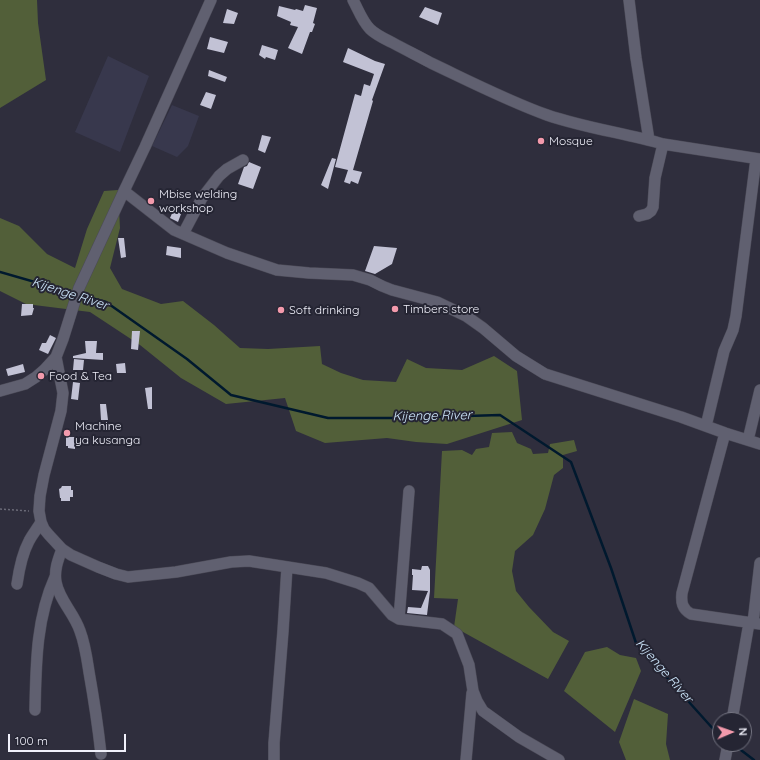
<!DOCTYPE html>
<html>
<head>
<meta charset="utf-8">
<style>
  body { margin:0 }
  #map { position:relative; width:760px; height:760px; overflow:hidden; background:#2f2e3d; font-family:Quicksand,sans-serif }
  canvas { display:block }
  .north { position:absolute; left:712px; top:712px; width:40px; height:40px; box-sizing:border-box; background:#252533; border:1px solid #767683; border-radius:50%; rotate:88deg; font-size:11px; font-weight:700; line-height:16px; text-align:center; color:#f0f0fa }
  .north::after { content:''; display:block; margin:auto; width:14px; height:18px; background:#f39aac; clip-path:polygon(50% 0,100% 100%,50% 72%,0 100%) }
  .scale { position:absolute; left:8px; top:734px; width:118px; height:18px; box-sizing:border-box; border:2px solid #f0f0fa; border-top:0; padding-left:5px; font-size:12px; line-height:14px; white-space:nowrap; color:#f0f0fa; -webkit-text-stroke:3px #252533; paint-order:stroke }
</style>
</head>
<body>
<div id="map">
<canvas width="760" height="760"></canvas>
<div class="north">N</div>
<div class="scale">100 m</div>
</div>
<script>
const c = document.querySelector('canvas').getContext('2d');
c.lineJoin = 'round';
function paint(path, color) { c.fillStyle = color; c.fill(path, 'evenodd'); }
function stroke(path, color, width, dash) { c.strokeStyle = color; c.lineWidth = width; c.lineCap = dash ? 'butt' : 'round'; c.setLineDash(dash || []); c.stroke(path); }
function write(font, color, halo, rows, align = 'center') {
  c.font = font + ' Quicksand,sans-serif'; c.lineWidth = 4; c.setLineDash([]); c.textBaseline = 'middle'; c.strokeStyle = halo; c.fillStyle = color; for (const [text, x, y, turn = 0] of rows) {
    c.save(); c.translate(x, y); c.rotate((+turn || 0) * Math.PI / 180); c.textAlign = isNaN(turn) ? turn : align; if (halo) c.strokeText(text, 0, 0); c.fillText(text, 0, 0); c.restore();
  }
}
paint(new Path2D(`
  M108,56L149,76L120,152L75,132Z
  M172,105L199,116L188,146L177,157L152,146Z`), '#38384d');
paint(new Path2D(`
  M0,0H37L38,23L46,80L0,108Z
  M118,190L120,228L110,268L122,289L161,304L183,301L214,325L240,348L268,349L320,346L322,364L341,373L363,380L396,382L407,359L426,368L462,370L494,356L517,371L522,420L447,444L416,442L387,438L325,443L296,431L285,398L226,404L181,378L140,345L90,312L26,304L0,291V218L19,226L47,254L75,268L87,229L104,191Z
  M512,432L517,443L531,449L533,454L548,453L550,444L574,440L577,451L563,455V468L554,475L545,509L533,535L515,551L512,571L516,591L529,607L553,632L569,641L548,679L454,627L458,599L434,598L442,451L462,450L472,455L476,449L489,447L492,433Z
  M607,647L620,655L636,658L641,671L615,732L564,691L585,652Z
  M634,699L668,714L666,744L670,760H626L619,742Z`), '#525f39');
stroke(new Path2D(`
  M0,272L73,293
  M80,295L106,302L187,359L231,395L328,418H401L500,415L571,462L611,568L636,643L715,731L720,735
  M733,744L754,760`), '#00192e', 2.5);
paint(new Path2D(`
  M305,5L317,8L313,23L315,24L312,32H310L302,54L288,48L298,27L290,25L291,22L277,16L279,6L295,10L296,9L303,11Z
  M425,7L442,13L438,25L419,17Z
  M227,9L238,13L234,24L223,23Z
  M210,37L228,42L224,53L207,49Z
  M262,45L278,50L275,60L266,57L265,59L259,55Z
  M348,48L375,61L385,64L372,100L373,101L353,170L362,172L358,184L351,181L350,184L344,182L348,170L335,167L355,94L361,96L364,84L370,86L374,74L343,62Z
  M209,70L227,77L225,82L208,76Z
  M206,92L216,95L211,109L200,105Z
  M262,135L271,137L265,153L258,150Z
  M332,158L336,159L328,189L321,185Z
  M249,162L261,167L253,189L238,184L244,167L247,166Z
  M174,209L181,214L178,222L170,218Z
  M118,238H124L126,257L121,258Z
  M167,246L181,248V258L166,255Z
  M374,246L397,248L392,264L375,274L365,271Z
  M22,304H33V308H34L32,315L21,316Z
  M132,331H140L138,350L131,349Z
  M50,335L56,338L48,354L39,350L42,343H46Z
  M85,341H97L96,353H103V360L73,358V356L86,353Z
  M74,359L84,360L83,370H73Z
  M125,363L126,373H117L116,364Z
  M23,364L25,372L8,376L6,369Z
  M73,382L80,383L78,400L71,399Z
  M152,387V409H148L145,388Z
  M100,404H106L108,420H101Z
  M66,437H75V449L68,448V446H66Z
  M62,486H71V490H73V497H70V501H61V498H60L59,489L61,488Z
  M422,566H428L430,570V591L427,615L407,613L408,607L421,608L428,591L412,590L413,575H412V569L421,570Z`), '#c2c2d5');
const minor = new Path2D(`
  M353,0C358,9 362,21 370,29C376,35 385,39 393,43C406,50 418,56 431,63C469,81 508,101 547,115C585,128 624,133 663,144L760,159
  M629,0L636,58L649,140
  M124,191L174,230L227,253L277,270L309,273L353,275L370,280L382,286L392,290L437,302L466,316L483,328L516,356L545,374L681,417L725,433L760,444
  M639,216L647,214L651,211L653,207L655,178L663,144
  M183,234L202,198L219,176L227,169L243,160
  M56,357L63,393L61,411L44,475L40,496L39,511L41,522L44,529L49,535L62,549L71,555L98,567L116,574L128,577L176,572L231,562L249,561L326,573L358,583L369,588L392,615L399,619L442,624L457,634L469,665L473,691L477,701L483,711L519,737L559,760
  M0,391L25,384L36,377L44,370L56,357L63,339L79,288L124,191L145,147L211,0
  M706,426L724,351L733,330L736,316L756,159
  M725,433L682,593C681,602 682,609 691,614L760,624
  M748,440L760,390
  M62,549C58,560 54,570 56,582C59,600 74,613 80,631C85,644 87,659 89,672C94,700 98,727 101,754
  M17,584C19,570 22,554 29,541C32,535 37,529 41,522
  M399,619L409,491
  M753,623L760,563
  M35,710C36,665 36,619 55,577
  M732,720L749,623
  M274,760V743L283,631L287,567
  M466,760L472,693
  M725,760L728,744`);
stroke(minor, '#4b4a57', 12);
stroke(new Path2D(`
  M0,509L29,511`), '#6b6b78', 1.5, [2, 2]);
stroke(minor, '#606070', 11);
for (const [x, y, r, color] of [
  [541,141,4,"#f39aac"],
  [151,201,4,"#f39aac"],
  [395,309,4,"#f39aac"],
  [281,310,4,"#f39aac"],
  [41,376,4,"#f39aac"],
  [67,433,4,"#f39aac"]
]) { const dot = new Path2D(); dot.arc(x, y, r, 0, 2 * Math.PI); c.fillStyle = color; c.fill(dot); stroke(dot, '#252533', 1.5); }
write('12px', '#f0f0fa', '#252533', [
  ["Mosque",549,141],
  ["Mbise welding",159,194],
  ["workshop",159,208],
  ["Timbers store",403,309],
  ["Soft drinking",289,310],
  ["Food & Tea",49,376],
  ["Machine",75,426],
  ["ya kusanga",75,440]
], 'left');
write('italic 13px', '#cde6fb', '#252533', [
  ["Kijenge River",70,294,18],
  ["Kijenge River",432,416,-1],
  ["Kijenge River",664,671,49]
]);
</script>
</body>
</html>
